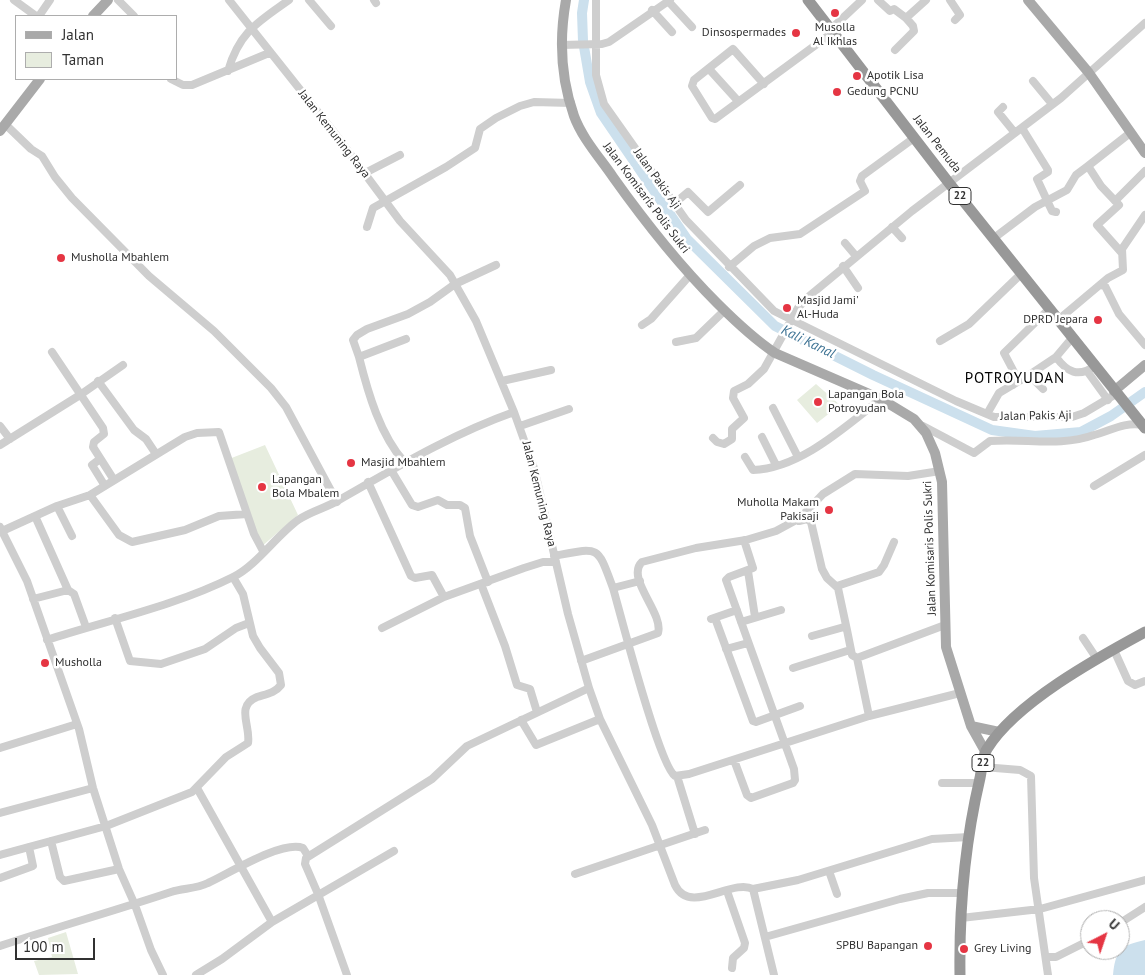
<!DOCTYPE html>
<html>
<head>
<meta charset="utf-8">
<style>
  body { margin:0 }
  #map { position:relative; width:1145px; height:975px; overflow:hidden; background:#fff; font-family:"PT Sans",sans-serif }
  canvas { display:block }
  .legend { position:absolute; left:15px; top:15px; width:162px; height:65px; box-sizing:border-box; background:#fff; border:1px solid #adadad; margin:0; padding:6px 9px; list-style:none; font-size:15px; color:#313131 }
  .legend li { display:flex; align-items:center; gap:10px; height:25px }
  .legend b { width:25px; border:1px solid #adadad }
  .north { position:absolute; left:1080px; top:910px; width:50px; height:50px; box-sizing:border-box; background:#fff; border:1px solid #adadad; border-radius:50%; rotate:41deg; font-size:14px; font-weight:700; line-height:20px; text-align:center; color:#313131 }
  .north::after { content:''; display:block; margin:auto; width:18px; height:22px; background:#e53543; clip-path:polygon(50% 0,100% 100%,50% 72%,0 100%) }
  .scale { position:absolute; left:15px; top:938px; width:80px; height:22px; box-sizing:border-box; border:2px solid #313131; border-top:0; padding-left:6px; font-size:15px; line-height:18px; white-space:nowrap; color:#313131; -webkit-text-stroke:4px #fff; paint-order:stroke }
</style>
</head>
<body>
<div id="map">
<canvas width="1145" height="975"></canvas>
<ul class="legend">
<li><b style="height:6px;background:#a9a9a9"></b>Jalan</li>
<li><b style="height:14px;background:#e7eddf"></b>Taman</li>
</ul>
<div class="north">U</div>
<div class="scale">100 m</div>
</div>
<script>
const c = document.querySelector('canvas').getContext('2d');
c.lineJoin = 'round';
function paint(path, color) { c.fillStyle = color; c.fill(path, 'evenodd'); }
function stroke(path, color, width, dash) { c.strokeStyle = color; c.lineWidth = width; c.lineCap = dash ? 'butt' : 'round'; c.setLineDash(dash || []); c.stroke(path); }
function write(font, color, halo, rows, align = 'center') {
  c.font = font + ' "PT Sans",sans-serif'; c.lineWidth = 5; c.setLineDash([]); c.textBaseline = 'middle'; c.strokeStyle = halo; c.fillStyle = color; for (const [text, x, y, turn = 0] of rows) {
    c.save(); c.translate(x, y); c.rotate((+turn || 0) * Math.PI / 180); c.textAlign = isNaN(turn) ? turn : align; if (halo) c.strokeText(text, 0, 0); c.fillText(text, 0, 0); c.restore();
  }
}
paint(new Path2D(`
  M816,384L840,405L817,423L797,400Z
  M265,445L298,515L261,547L229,459Z
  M66,932L78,974L39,975L34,961L52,957L48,938Z`), '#e7eddf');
paint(new Path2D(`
  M1145,940V975H1113C1115,950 1122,945 1145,940Z`), '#cce0ed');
stroke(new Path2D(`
  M584,0L582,13L583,41L590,82L601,113L687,239L775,326L873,375L992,430L1035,436L1081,432L1111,416L1145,392`), '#cce0ed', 10);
stroke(new Path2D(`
  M14,0L36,16
  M118,0L134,16
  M229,0L333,131L400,221L450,275L476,321L514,412L534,468L568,614L589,688L600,719L652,825L675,885C690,916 732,878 753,889L774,975
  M309,0L331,26
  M374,0L376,3
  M596,0V75L604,104L686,220L774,311L956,401L994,417H1072L1084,413L1116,394
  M878,0L890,11L894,9L906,18L926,0
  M950,0L960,15L955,20
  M668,1L692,27
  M652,10L672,32
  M39,16L50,0
  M830,30L862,0
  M561,45L602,44L609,42L670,0
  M895,50L914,31L913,26L906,18
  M709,69L738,101
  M228,71C239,32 258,22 289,0
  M171,79L183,85H192L269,53
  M1033,81L1052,104
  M764,84L733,49L694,80L692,86L712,118L715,119L832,33
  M1003,107L998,112L1015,133
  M5,124L31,149L42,156L55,177L72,198L149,276L214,331L271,388L286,407L337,502
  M1022,128L1048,170V172L1037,179L1052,211L1056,212
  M365,173L400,155
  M1115,201L1145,171
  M675,203L688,192L708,212L740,185
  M367,227L373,208L446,167L475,148L480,129L496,118L520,106L534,102L571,103
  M892,227L902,238
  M994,238L1035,207L1067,190L1076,175L1088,166
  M845,243L856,256
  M1121,252L1097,225L1119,205L1101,186L1088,166L1130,133
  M843,266L858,288
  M729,267L754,246L770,238L800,234L865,191L860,181L862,176L914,138
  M1101,285L1105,286L1119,314L1145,345
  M1058,320L1108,278L1123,270L1122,249L1145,215
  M642,325L651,319L690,275
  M406,339L359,357L353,340L357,335L367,329L408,314L430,302L455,284L496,265
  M940,341L969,324L1022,273
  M676,342L696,338L725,310
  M52,352L103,428L104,434L94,442L93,447L114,480
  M359,357C368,393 380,435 405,463
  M1056,357C1067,372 1078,378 1095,366
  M1087,371L1108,400
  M98,381L134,430L146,439L156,454
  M502,381L551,370
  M1013,385L1009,379L1014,372L1004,353L1049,309
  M1043,389L1029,375L1056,357L1072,338
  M773,408L798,457
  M987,414L999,393L1029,375
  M0,426L10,439
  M520,426L569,409
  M923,426L974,453L990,441C1025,438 1060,447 1094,435C1112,430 1124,422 1143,425
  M762,437L776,465
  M713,438L717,442L724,444L732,439V429L744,418L733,398L734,391L748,384L764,369L798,308L808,297L912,211L1061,98L1145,23
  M0,445L80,395L123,365
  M745,457L753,470C800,469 846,426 881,399
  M100,459L92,465L105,486
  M391,470L412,505L418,507L438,500L447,505H460L465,508L470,536L488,582
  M368,482L411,576L415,578L432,575L444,597
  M1094,486L1145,455
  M90,495L119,535L132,542L185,530L219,516L247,514
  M57,506L72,536
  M35,516L68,590L74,594L86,627
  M799,521L807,519L811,522L822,569L827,578L838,588L847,630
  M0,527L27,581L79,729L93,788L119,869L135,905L151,950L163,975
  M0,532L57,506L90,495L185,437L197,433L219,432L254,534L263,551
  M554,556C600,547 597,545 613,588L640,581
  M748,571L755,617
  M481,584L505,646L517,685L530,689L537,712
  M837,586L879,572L884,565L894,542
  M613,588C621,616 659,765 675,776L689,774L869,716L960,693
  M33,599L68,590
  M115,618L130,661L161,664L205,649L236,628L249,623
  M715,618L753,721L756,722L800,706
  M711,619L737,610
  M741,622L781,610
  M382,628L444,597L524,568L543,562H556
  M812,636L844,627L847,630L852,655L857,658L945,625
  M1083,638L1097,659
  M47,640C109,620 175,606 233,577C256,566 276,536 298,520C311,511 326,508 339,500C397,467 452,434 514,412
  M726,649L748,643
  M1114,650L1128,681L1135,685L1145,681
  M857,658L869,716
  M581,661L658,633C664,613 625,578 642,562L696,548L746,540L776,531L800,518L823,494L855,474L908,476L940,471
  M793,668L850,650
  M521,720L536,745L600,719
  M0,748L77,724
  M734,760L747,795L751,798L793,783L795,780L794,769L726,580L729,577L753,568L744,540
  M983,767L1020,770L1031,776L1034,878L1048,975
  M677,776L695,834
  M942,783H979
  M197,788L272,922
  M0,813L93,788
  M51,841L60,877L64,881L119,869
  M0,855L106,826L192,792L226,757L248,743C251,726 235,706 257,697C266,694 275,693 281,685L279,673L260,648L253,636L243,594L233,577
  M829,871L837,894
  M575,874L705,830
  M0,878L33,866L29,847
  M753,889L798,880L932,839L969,837
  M727,891L745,943L744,948L733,958L732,968
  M961,918L1040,909L1145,880
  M1120,923L1145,907
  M765,937L900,899L928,893H962
  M0,946C57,927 114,911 171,892C183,888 196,889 208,883C228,874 282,840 303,848L308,856
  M1046,957H1056L1090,940
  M196,975L222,959L272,922L394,851
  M347,975L318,894L305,864L306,858L432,779L467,746L589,688`), '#cecece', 8);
stroke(new Path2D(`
  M566,0C559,39 561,79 574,116C582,138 600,158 613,177C645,222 678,264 717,303C735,321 754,339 775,353L881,399L914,419L926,433L935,453L942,482L946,647L971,726L985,751
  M1028,0L1089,73L1145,153
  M93,16L108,0
  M0,131L40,79
  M1114,391L1145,365
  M971,726L999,732`), '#a9a9a9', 10);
stroke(new Path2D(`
  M808,0L949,183L1145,428
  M960,975C959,909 965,842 980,778C982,769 982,756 987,749C1015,703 1097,658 1145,632`), '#989898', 11);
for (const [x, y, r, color] of [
  [835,13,5,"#e53543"],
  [796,33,5,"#e53543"],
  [857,76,5,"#e53543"],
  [837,92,5,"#e53543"],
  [61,258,5,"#e53543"],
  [787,308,5,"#e53543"],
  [1098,320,5,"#e53543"],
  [818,402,5,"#e53543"],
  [351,463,5,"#e53543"],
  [262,487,5,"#e53543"],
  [829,510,5,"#e53543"],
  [45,663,5,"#e53543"],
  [928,946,5,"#e53543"],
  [964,949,5,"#e53543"]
]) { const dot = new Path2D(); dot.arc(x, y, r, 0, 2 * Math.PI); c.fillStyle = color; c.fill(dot); stroke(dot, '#fff', 2); }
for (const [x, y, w] of [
  [960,196,22],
  [983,763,22]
]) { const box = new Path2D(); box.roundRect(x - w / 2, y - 8.5, w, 17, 4); c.fillStyle = '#fff'; c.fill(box); stroke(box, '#313131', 1); }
write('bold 11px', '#313131', null, [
  ["22",960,196],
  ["22",983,763]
]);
write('12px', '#313131', '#fff', [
  ["Musolla",835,28,"center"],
  ["Al Ikhlas",835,42,"center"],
  ["Dinsospermades",786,33,"right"],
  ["Apotik Lisa",867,76],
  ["Gedung PCNU",847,92],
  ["Musholla Mbahlem",71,258],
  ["Masjid Jami'",797,301],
  ["Al-Huda",797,315],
  ["DPRD Jepara",1088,320,"right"],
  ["Lapangan Bola",828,395],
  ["Potroyudan",828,409],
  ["Masjid Mbahlem",361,463],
  ["Lapangan",272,480],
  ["Bola Mbalem",272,494],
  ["Muholla Makam",819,503,"right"],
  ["Pakisaji",819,517,"right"],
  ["Musholla",55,663],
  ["SPBU Bapangan",918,946,"right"],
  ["Grey Living",974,949]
], 'left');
write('12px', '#313131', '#fff', [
  ["Jalan Kemuning Raya",334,134,52],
  ["Jalan Pemuda",937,144,52],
  ["Jalan Pakis Aji",657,179,54],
  ["Jalan Komisaris Polis Sukri",646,198,53],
  ["Jalan Pakis Aji",1036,416,-1],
  ["Jalan Kemuning Raya",539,494,76],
  ["Jalan Komisaris Polis Sukri",930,548,-92]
]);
write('italic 14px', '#3e7394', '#fff', [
  ["Kali Kanal",808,342,26]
]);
c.letterSpacing = '1px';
write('15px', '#000', '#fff', [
  ["POTROYUDAN",1015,379]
]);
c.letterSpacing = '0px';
</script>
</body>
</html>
